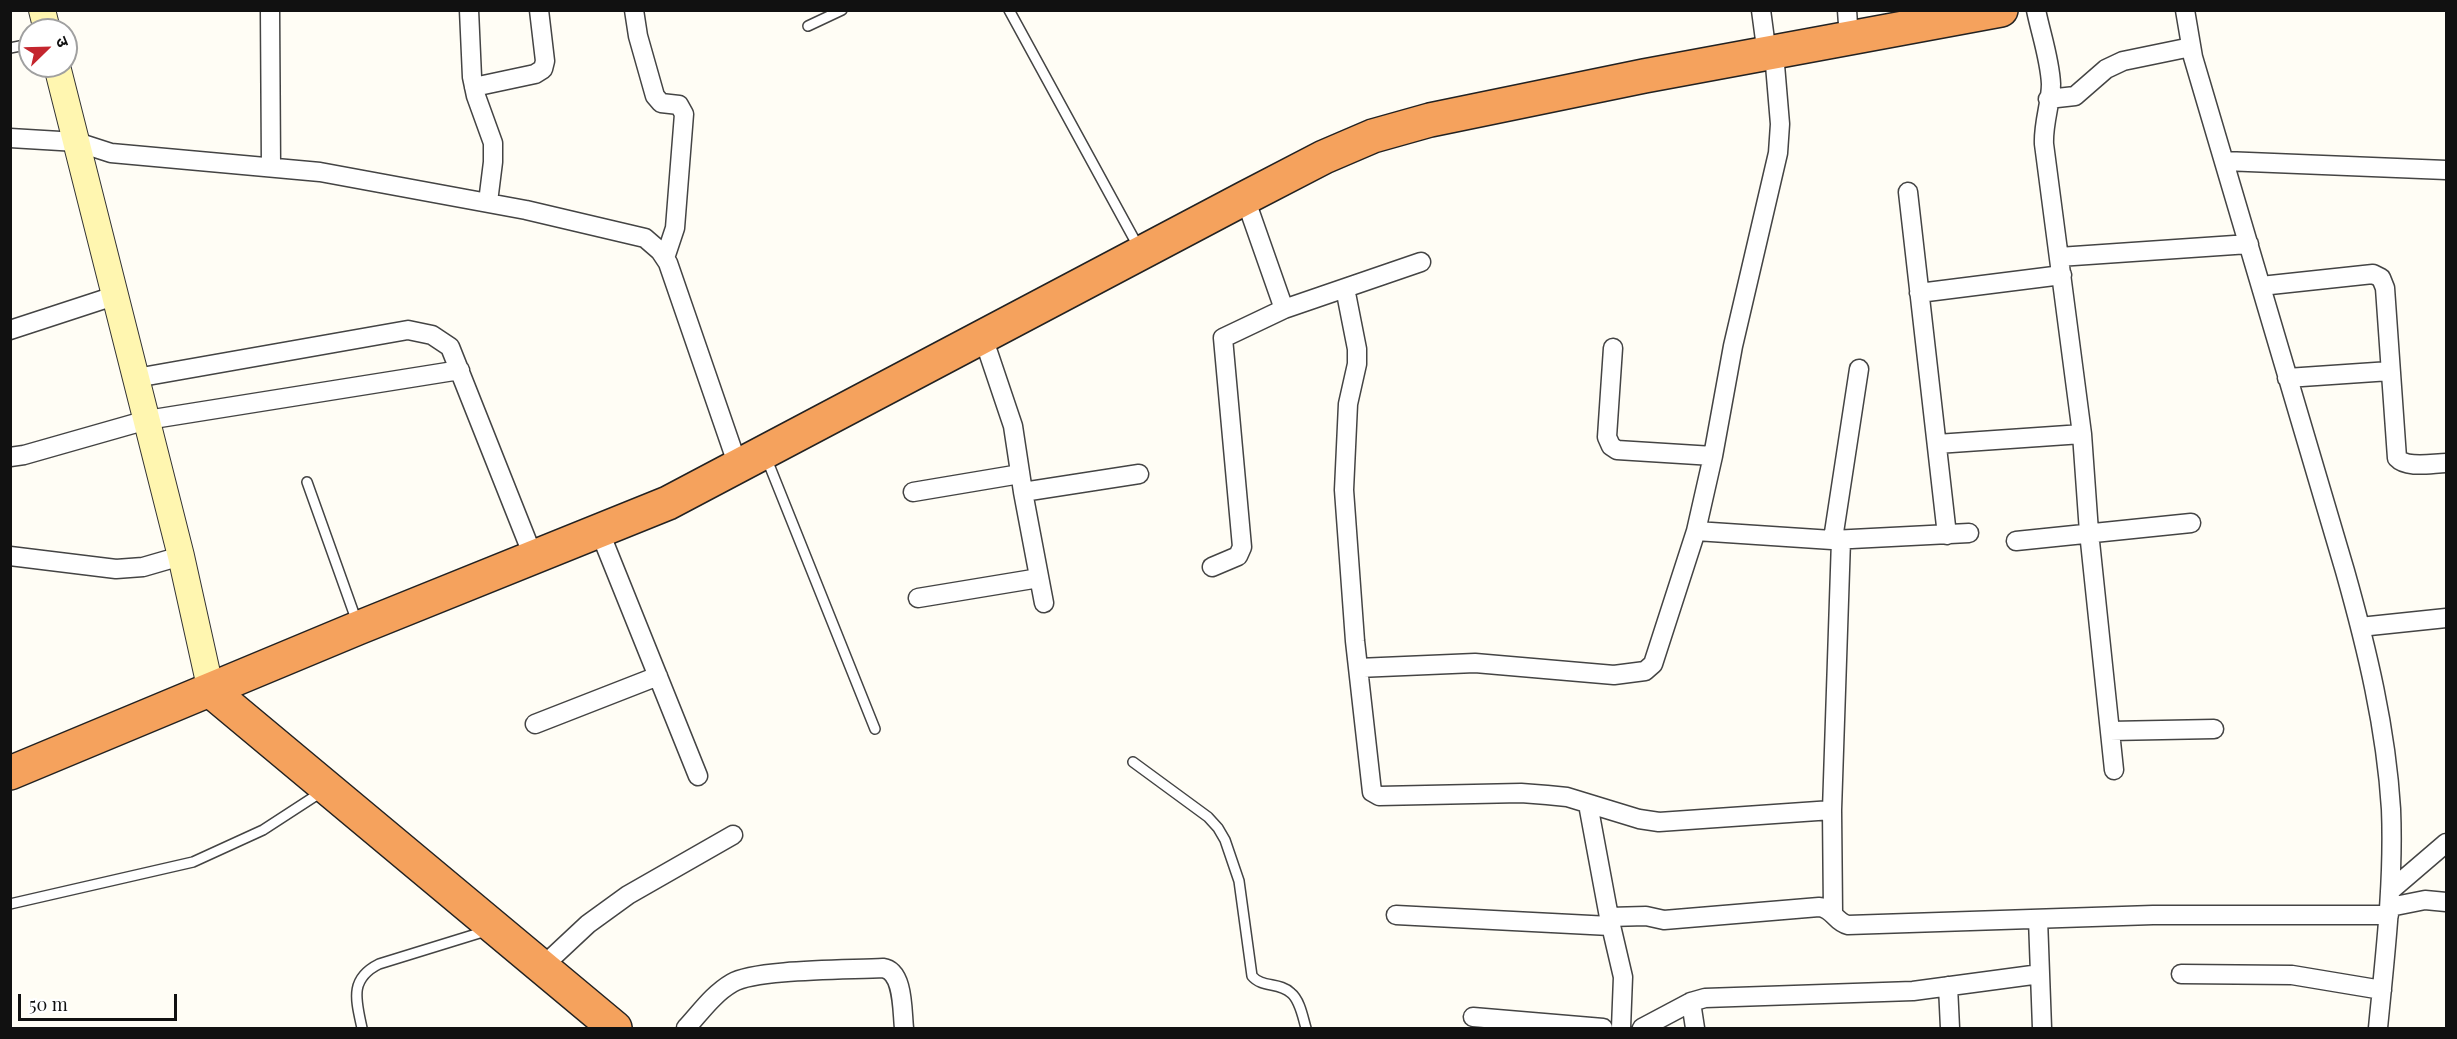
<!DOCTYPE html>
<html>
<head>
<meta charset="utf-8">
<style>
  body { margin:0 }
  #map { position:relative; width:2457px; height:1039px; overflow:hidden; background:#fffdf5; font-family:"Playfair Display","Noto Sans Devanagari",serif }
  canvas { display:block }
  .frame { position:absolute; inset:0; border:12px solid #111; pointer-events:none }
  .north { position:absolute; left:18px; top:18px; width:60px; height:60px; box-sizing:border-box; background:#fff; border:2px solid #a0a0a0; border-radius:50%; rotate:67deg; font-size:16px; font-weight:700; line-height:24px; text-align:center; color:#111 }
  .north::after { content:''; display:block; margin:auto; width:21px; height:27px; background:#c4262e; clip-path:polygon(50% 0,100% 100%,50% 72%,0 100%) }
  .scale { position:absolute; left:18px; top:994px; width:159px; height:27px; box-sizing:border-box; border:3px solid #111; border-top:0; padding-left:8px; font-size:18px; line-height:21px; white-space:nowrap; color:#111; -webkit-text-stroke:4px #fff; paint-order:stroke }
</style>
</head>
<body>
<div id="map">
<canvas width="2457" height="1039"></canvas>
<div class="frame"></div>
<div class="north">उ</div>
<div class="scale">50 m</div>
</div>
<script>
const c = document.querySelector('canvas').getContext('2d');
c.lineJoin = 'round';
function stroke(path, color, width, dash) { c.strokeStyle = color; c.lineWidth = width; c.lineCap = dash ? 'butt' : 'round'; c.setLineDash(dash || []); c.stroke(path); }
const lane = new Path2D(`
  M1009,10L1139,248
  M808,26L842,10
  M10,48L30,44
  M766,457L875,729
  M307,482L357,622
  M1133,762L1208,817L1218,828L1225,840L1239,881L1252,976C1262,988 1280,982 1291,993C1300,1000 1303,1018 1306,1028
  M10,904L193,862L263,830L323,791
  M362,1028C356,1000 349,979 379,964L486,931`);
const street = new Path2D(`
  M270,10L271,167
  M469,10L472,77L476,96L493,143V162L488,202
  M634,10L638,36L655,96L661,103L679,105L684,114L675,228L665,258
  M1761,10L1767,55
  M1847,10L1849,39
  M2036,10C2041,34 2050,60 2051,84C2051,103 2043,123 2044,144L2082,434L2089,532L2114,770
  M2185,10L2193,57L2345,571C2367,649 2386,728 2391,809C2394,882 2385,956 2378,1028
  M474,87L535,74L543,69L545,61L539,10
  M2048,99L2075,96L2106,69L2123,61L2191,47
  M10,138L77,142L111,153L320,172L526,210L645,238L660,251L668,263L738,466
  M2224,161L2446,170
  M1908,192L1947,535
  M1245,198L1284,309
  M2059,257L2249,244
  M2261,286L2373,274L2381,278L2385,288L2397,458C2407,469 2433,463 2446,463
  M1345,288L1357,349V364L1348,404L1344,490L1355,641L1372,792L1379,796L1521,793L1547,795L1567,797L1639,819L1659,822L1832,810
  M1919,293L2062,275
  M10,330L114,296
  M983,337L1013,426L1023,492L1044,603
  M1613,348L1607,437L1611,446L1617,450L1713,456
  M136,378L408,330L432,335L450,347L533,556
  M2287,378L2390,371
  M1937,444L2082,434
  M10,457L24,455L147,420L460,370
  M913,492L1020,474
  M1023,492L1139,474
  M599,530L698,776
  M1696,531L1832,540L1969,533
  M1833,539L1859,369
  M2016,541L2191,523
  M10,556L116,569L143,567L181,556
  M1212,567L1238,556L1242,547L1223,338L1284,309L1421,262
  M918,598L1039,578
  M2360,627L2446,618
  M1358,668L1475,663L1614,675L1645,671L1653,664L1696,531L1713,456L1733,346L1778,153L1780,124L1774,53
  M535,724L658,676
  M2110,731L2214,729
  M1588,804L1609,917L1623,977L1621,1028
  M2390,891L2446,843
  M2390,907L2425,900L2446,902
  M1833,913L1832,810L1841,540
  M1396,915L1610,926
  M1609,917L1646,916L1664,920L1819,907C1833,908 1835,922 1848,925L2153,915H2389
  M2038,919L2042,1028
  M542,967L588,924L628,895L733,835
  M2181,974L2292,975L2382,990
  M1948,986L1950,1028
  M1691,1002L1695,1028
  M1473,1017L1603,1028
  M686,1028C700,1013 713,994 732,983C755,969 851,970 883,968C904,971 902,1011 904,1028
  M1642,1028L1691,1002L1705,998L1913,991L2040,974`);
const secondary = new Path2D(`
  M42,10L47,30
  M57,66L181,556L211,691`);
const highway = new Path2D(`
  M211,691L615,1028
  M10,773L358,628L668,503L1245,198L1324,157L1373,136L1430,120L1644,76L2001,10`);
stroke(lane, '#444', 12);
stroke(street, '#444', 21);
stroke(secondary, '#333', 28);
stroke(highway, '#222', 36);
stroke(lane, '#fff', 9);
stroke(street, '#fff', 18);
stroke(secondary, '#fff6b0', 26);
stroke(highway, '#f5a25d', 33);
</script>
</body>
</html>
